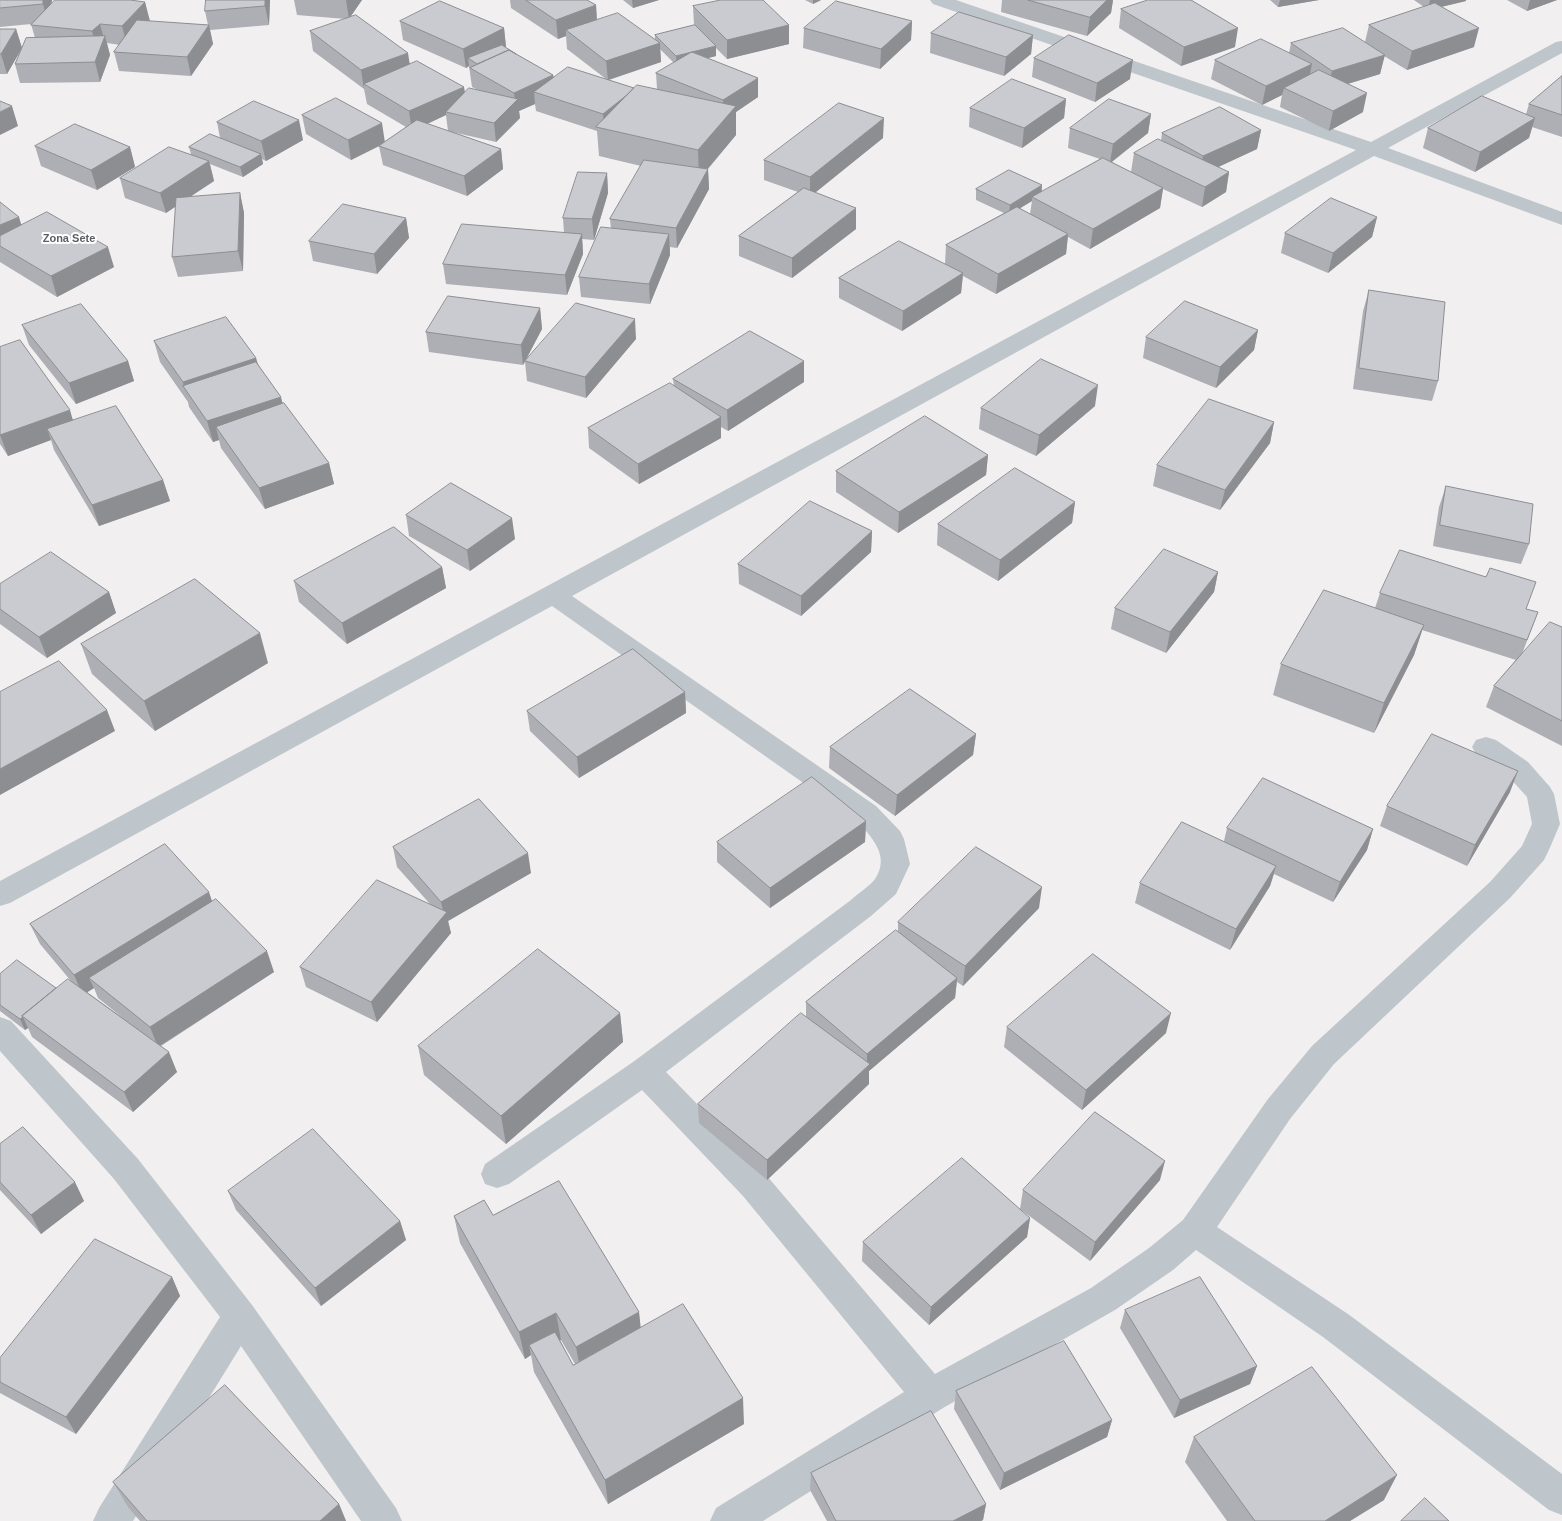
<!DOCTYPE html>
<html>
<head>
<meta charset="utf-8">
<style>
  body { margin:0 }
  canvas { display:block; background:#f1efef }
</style>
</head>
<body>
<canvas width="1562" height="1521"></canvas>
<script>
const c = document.querySelector('canvas').getContext('2d');
c.lineJoin = 'round';
function paint(path, color) { c.fillStyle = color; c.fill(path, 'evenodd'); }
function stroke(path, color, width, dash) { c.strokeStyle = color; c.lineWidth = width; c.lineCap = dash ? 'butt' : 'round'; c.setLineDash(dash || []); c.stroke(path); }
function write(font, color, halo, rows, align = 'center') {
  c.font = font + ' Helvetica,sans-serif'; c.lineWidth = 4; c.setLineDash([]); c.textBaseline = 'middle'; c.strokeStyle = halo; c.fillStyle = color; for (const [text, x, y, turn = 0] of rows) {
    c.save(); c.translate(x, y); c.rotate((+turn || 0) * Math.PI / 180); c.textAlign = isNaN(turn) ? turn : align; if (halo) c.strokeText(text, 0, 0); c.fillText(text, 0, 0); c.restore();
  }
}
paint(new Path2D(`
  M930,0H956L1371,142L1556,42L1562,41V53L1388,148L1562,212V225L1374,156L572,596L876,806L900,831L904,839L910,864L896,894L871,916L666,1072L767,1176L935,1374L1091,1288L1149,1248L1183,1220L1268,1099L1312,1046L1490,882L1522,846L1532,824L1527,797L1508,776L1476,754L1472,747L1476,740L1486,737L1496,740L1528,762L1550,787L1554,794L1560,824L1548,852L1544,860L1510,898L1334,1064L1290,1119L1217,1227L1348,1314L1562,1474V1515L1549,1510L1323,1337L1196,1250L1173,1270L1115,1310L943,1408L763,1521H710L716,1508L904,1392L743,1196L642,1090L509,1184L497,1188L485,1184L481,1174L485,1164L633,1062L851,900C858,893 869,887 875,879C891,856 871,836 856,820L552,606L10,903L0,906V881L1356,150L933,4Z
  M0,1017L11,1021L138,1159L252,1305L396,1508L402,1521H361L241,1346L133,1521H93L99,1508L220,1317L114,1179L0,1051Z`), '#bec6cc');
paint(new Path2D(`
  M0,0H52L51,4L145,2L149,21L208,25L205,11L270,0L269,25L210,30L213,44L191,76L119,71L114,52L120,45L107,43L110,55L100,82L20,83L15,64L35,38L31,24L0,27Z
  M294,0H362L350,17L409,64L464,87L465,93L478,90L472,87L469,66L466,68L403,40L400,21L504,28L506,47H505L516,54L553,75L554,77L606,79L567,49L566,36L558,39L511,8L510,0H587L596,5L597,20L655,40V35L694,25L693,6L789,25V44L727,59L716,48V56L708,58L758,97L736,112V135L708,169L709,189L677,248L670,247V255L650,304L581,297L579,277L611,228L610,219L641,166L599,156L597,131L536,111L535,104L519,111L520,118L496,142L452,132L501,149L503,169L467,196L383,165L379,146L351,160L306,134L302,115L385,142L406,127L367,104L364,89L313,51L310,31L346,19L297,15ZM660,49L674,63L656,73L657,89L634,88L609,80L661,62ZM446,115L448,131L427,124Z
  M623,0H659L633,8Z
  M805,0H821L813,4Z
  M1002,0H1113L1111,13L1087,36L1001,12Z
  M1270,0H1319L1278,7Z
  M1414,0H1466V1L1441,7L1474,47L1407,70L1384,56L1380,74L1348,84L1363,112L1329,131L1280,107L1282,95L1262,105L1211,79L1215,60L1289,53L1291,43L1365,42L1369,25L1424,7Z
  M1507,0H1557L1527,11Z
  M1121,9L1235,47L1181,66L1119,28Z
  M912,21L911,40L880,69L803,48L804,28Z
  M0,29H16L22,48L7,74H0Z
  M931,33L1033,35L1031,54L1004,76L930,53Z
  M1034,58L1130,79L1095,102L1032,77Z
  M1562,76V137L1532,127L1529,138L1475,172L1423,148L1428,128L1526,114L1529,104Z
  M1066,99L1064,118L1022,148L969,127L970,108Z
  M1151,114L1148,133L1112,162L1131,172L1134,153L1161,141L1162,133L1261,130L1257,149L1218,167L1229,172L1226,192L1202,207L1163,189L1160,208L1090,249L1068,237L1066,254L996,294L963,276L961,293L902,331L839,298V278L945,264L946,245L1004,213L976,200V189L1042,185V192L1100,159L1068,148L1070,128ZM1032,201L1030,214L1020,208Z
  M217,122L303,140L266,161L262,159L263,164L243,177L210,164L214,181L189,197L240,193L244,213L243,271L178,277L172,257L176,206L166,213L125,198L120,178L191,154L189,147L220,138Z
  M883,138L815,192L856,229L792,278L739,256V236L798,192L764,180V160Z
  M35,146L130,147L135,167L97,190L41,166Z
  M607,173L608,193L594,240L582,239L583,254L567,295L446,284L443,264L564,233L563,218Z
  M0,202L21,225L114,267L57,297L0,262Z
  M1377,217L1372,237L1328,273L1281,253L1285,233Z
  M406,218L409,238L377,274L313,261L309,241Z
  M1369,290L1438,381L1432,401L1353,389L1363,311Z
  M540,308L542,329L527,358L636,339L586,398L527,381L525,362L523,365L429,352L426,332Z
  M22,325L128,361L134,381L76,404L29,345Z
  M1258,330L1254,350L1216,388L1143,358L1146,337Z
  M154,341L256,358L258,364L283,404L329,463L334,484L265,509L221,448L219,440L213,442L189,407L188,402L160,362Z
  M0,347L73,420L163,480L170,501L99,526L54,450L51,440L8,456L0,444Z
  M804,361V382L728,431L721,427V438L639,484L589,448L588,428L674,386L673,379Z
  M1095,406L1036,456L979,429L981,408Z
  M1274,422L1270,443L1220,510L1153,486L1157,465Z
  M988,455L986,475L898,533L836,492V471Z
  M1446,486L1529,544L1521,564L1433,546L1439,507Z
  M1075,502L1072,523L998,581L937,545L938,524Z
  M406,515L515,539L470,571L409,536Z
  M872,531L871,552L801,616L739,584L738,564Z
  M442,567L446,588L347,644L299,602L294,581Z
  M1218,572L1214,592L1166,653L1111,629L1115,608Z
  M0,584L109,592L116,613L47,658L0,624Z
  M1380,593L1526,609L1538,612L1522,654L1562,627V746L1486,707L1494,686L1516,660L1422,630L1414,655L1374,733L1273,695L1281,664L1375,608Z
  M81,644L268,663L155,731L92,674Z
  M685,692L686,713L579,778L530,731L527,711Z
  M976,734L973,755L895,816L829,768L830,747Z
  M1510,792L1467,866L1380,826L1387,806Z
  M866,821L865,842L770,908L717,862V842Z
  M1227,828L1373,829L1367,850L1333,902L1274,874L1270,886L1230,950L1135,903L1140,883L1224,841Z
  M393,847L531,873L448,921L451,933L377,1022L306,987L300,967L430,904L397,867Z
  M212,901L274,972L161,1046L177,1072L133,1112L32,1037L28,1028L25,1030L0,1011V974L56,988L71,981L40,944L30,924ZM94,988L98,998L123,1018L87,992Z
  M1039,908L963,986L957,982L955,998L869,1071V1084L767,1180L699,1123L698,1104L806,1016V1002L898,931V922Z
  M620,1013L623,1042L506,1144L424,1075L418,1046Z
  M1007,1027L1166,1033L1082,1110L1004,1047Z
  M0,1144L84,1201L41,1234L0,1190Z
  M1160,1180L1090,1261L1020,1209L1030,1218L1027,1237L929,1325L862,1261L863,1242L1020,1209L1023,1190Z
  M228,1191L400,1221L406,1240L321,1306L236,1210Z
  M493,1215L639,1312L640,1328L744,1424L608,1504L534,1372L531,1355L525,1359L460,1243L454,1216ZM560,1340H561L575,1364L573,1365Z
  M172,1277L180,1296L76,1434L0,1393V1358Z
  M1125,1310L1257,1366L1250,1384L1174,1418L1120,1328Z
  M956,1391L1112,1420L1107,1437L1000,1490L954,1409Z
  M1194,1437L1384,1500L1350,1521H1227L1185,1462Z
  M811,1473L986,1504L983,1520L981,1521H827L810,1490Z
  M113,1482L339,1504L346,1521H140L128,1507Z`), '#adafb4');
paint(new Path2D(`
  M43,0H52L48,23L43,4Z
  M265,0H270L269,25L265,6Z
  M346,0H362L349,19Z
  M632,0H659L633,8Z
  M813,0H821L813,4Z
  M1107,0H1113L1111,13L1087,36L1090,17Z
  M1280,0H1319L1278,7Z
  M1430,0H1466V1L1428,10Z
  M1530,0H1557L1527,11Z
  M145,2L150,21L127,45L122,26Z
  M596,5L597,24L566,30V36L558,39L556,20Z
  M912,21L911,40L880,69L881,49Z
  M100,24L104,39L105,36L110,55L100,82L95,62L97,51L92,31Z
  M209,25L213,44L191,76L187,57Z
  M789,25V44L727,59V40Z
  M504,28L506,47L475,63L468,58L469,66L466,68L463,49Z
  M1238,28L1235,47L1181,66L1184,47Z
  M1479,28L1474,47L1407,70L1412,51Z
  M16,29L22,48L7,74L1,54Z
  M1033,35L1031,54L1004,76L1006,57Z
  M660,43L661,62L608,80L606,61Z
  M716,46V56L677,66L676,56Z
  M408,53L411,72L364,84V89L361,70Z
  M1385,55L1380,74L1327,90L1332,71Z
  M1133,60L1130,79L1095,102L1097,83Z
  M1312,64L1308,83L1284,88L1282,95L1262,105L1266,86Z
  M553,75L555,95L534,92L535,104L519,111L520,118L496,142L494,123L515,102L514,93Z
  M758,78V97L736,112V135L699,179L698,150L724,120L723,100Z
  M464,87L466,106L446,112V115L412,131L409,111Z
  M636,88L604,129L603,114Z
  M1367,93L1363,112L1329,131L1333,111Z
  M1066,99L1064,118L1022,148L1024,128Z
  M12,106L18,126L0,135V112Z
  M1151,114L1148,133L1110,163L1113,144Z
  M884,118L883,138L810,197V177Z
  M1535,118L1529,138L1475,172L1480,152Z
  M299,120L303,140L266,161L261,141Z
  M382,123L385,143L351,160L348,140Z
  M1261,130L1257,149L1199,176L1203,156Z
  M130,147L135,167L97,190L91,170Z
  M501,149L503,169L467,196L464,176Z
  M261,154L263,164L243,177L240,167Z
  M209,161L214,181L166,213L160,193Z
  M708,169L709,189L677,248L676,228Z
  M1229,172L1226,192L1202,207L1205,187Z
  M607,173L608,193L594,240L592,219Z
  M1042,185L1041,195L1032,197V201L1009,215L1010,205Z
  M1163,188L1160,208L1090,249L1093,229Z
  M240,193L244,213L243,271L238,251Z
  M856,208V229L792,278V258Z
  M19,217L25,237L0,246V225Z
  M1377,217L1372,237L1328,273L1333,253Z
  M406,218L409,238L377,274L374,254Z
  M582,234L583,254L567,295L565,275Z
  M669,234L670,255L650,304L649,284Z
  M1068,234L1066,254L996,294L998,274Z
  M108,247L114,267L57,297L51,276Z
  M963,273L961,293L902,331L903,311Z
  M540,308L542,329L525,361L523,365L521,345Z
  M635,319L636,339L586,398L585,377Z
  M1258,330L1254,350L1216,388L1220,367Z
  M256,358L261,378L184,388L183,382Z
  M128,361L134,381L76,404L69,383Z
  M804,361V382L728,431L727,410Z
  M1098,385L1095,406L1036,456L1039,435Z
  M281,397L286,417L216,427L219,440L213,442L207,421Z
  M70,410L76,431L47,429L51,440L8,456L0,435Z
  M721,417V438L639,484L638,464Z
  M1274,422L1270,443L1220,510L1225,490Z
  M988,455L986,475L898,533L899,512Z
  M329,463L334,484L265,509L259,488Z
  M163,480L170,501L99,526L92,505Z
  M1075,502L1072,523L998,581L1000,560Z
  M512,518L515,539L470,571L467,550Z
  M872,531L871,552L801,616V596Z
  M442,567L446,588L347,644L342,623Z
  M1218,572L1214,592L1166,653L1170,632Z
  M109,592L116,613L47,658L39,637Z
  M1424,625L1414,655L1374,733L1384,703Z
  M260,633L268,663L155,731L144,701Z
  M685,692L686,713L579,778L577,757Z
  M107,710L115,731L0,795V769Z
  M976,734L973,755L895,816L897,795Z
  M1518,771L1510,792L1467,866L1475,845Z
  M866,821L865,842L770,908V888Z
  M1373,829L1367,850L1333,902L1340,882Z
  M528,853L531,873L448,921L451,933L377,1022L371,1002L444,915L441,902Z
  M1276,866L1270,886L1230,950L1236,929Z
  M1042,887L1039,908L963,986L965,966Z
  M209,892L216,913L89,978L94,988L83,995L74,975Z
  M267,951L274,972L158,1047L150,1027Z
  M957,978L955,998L869,1071V1084L767,1180V1160L867,1067V1054Z
  M620,1013L623,1042L506,1144L501,1116Z
  M1171,1013L1166,1033L1082,1110L1086,1090Z
  M23,1017L28,1028L25,1030L20,1019Z
  M169,1052L177,1072L133,1112L124,1092Z
  M1165,1161L1160,1180L1090,1261L1095,1242Z
  M75,1182L84,1201L41,1234L31,1215Z
  M1030,1218L1027,1237L929,1325L931,1307Z
  M400,1221L406,1240L321,1306L315,1288Z
  M172,1277L180,1296L76,1434L66,1417Z
  M639,1312L642,1339L581,1374L576,1347Z
  M556,1313L561,1340L534,1354L529,1345L531,1355L525,1359L519,1332Z
  M1257,1366L1250,1384L1174,1418L1180,1400Z
  M743,1398L744,1424L608,1504L605,1480Z
  M1112,1420L1107,1437L1000,1490L1004,1473Z
  M1397,1475L1384,1500L1350,1521H1325Z
  M339,1504L346,1521H320Z
  M986,1504L983,1520L981,1521H953Z`), '#8d8e92');
const building = new Path2D(`
  M0,0H43V4L0,8Z
  M55,0H130L145,2L122,26L100,24L92,31L31,25Z
  M206,0H265V6L205,11Z
  M526,0H587L596,5L556,20Z
  M721,0H763L789,25L727,40L693,6Z
  M1028,0H1107L1090,17Z
  M1148,0H1191L1238,28L1184,47L1121,9Z
  M440,1L504,28L463,49L400,21Z
  M836,1L912,21L881,49L804,28Z
  M1435,3L1479,28L1412,51L1369,25Z
  M959,12L1033,35L1006,57L931,33Z
  M618,13L660,43L606,61L566,30Z
  M356,15L408,53L361,70L310,31Z
  M137,20L209,25L187,57L114,52Z
  M695,25L716,46L676,56L655,35Z
  M1343,28L1385,55L1332,71L1291,43Z
  M0,29H16L1,54H0Z
  M1069,35L1133,60L1097,83L1034,58Z
  M105,36L95,62L15,64L26,38Z
  M1261,39L1312,64L1266,86L1215,60Z
  M502,45L516,54L509,50L477,64L468,58Z
  M509,50L553,75L514,93L470,68Z
  M692,52L758,78L723,100L656,73Z
  M417,61L464,87L409,111L364,84Z
  M568,67L634,88L627,95L603,114L534,92Z
  M1319,70L1367,93L1333,111L1284,88Z
  M1562,76V115L1529,104Z
  M1012,79L1066,99L1024,128L970,108Z
  M637,85L736,106L698,150L596,127Z
  M469,88L518,99L494,123L446,112Z
  M1482,96L1535,118L1480,152L1428,128Z
  M336,98L382,123L348,140L302,115Z
  M1109,99L1151,114L1113,144L1070,128Z
  M0,101L12,106L0,112Z
  M254,101L299,120L261,141L217,122Z
  M839,103L884,118L810,177L764,160Z
  M1220,107L1261,130L1203,156L1162,133Z
  M417,120L501,149L464,176L379,146Z
  M75,124L130,147L91,170L35,146Z
  M210,134L261,154L240,167L189,147Z
  M1158,139L1229,172L1205,187L1134,153Z
  M169,147L209,161L160,193L120,178Z
  M1103,158L1163,188L1093,229L1032,197Z
  M644,160L708,169L676,228L610,219Z
  M1009,170L1042,185L1010,205L976,189Z
  M578,172L607,173L592,219L563,218Z
  M804,188L856,208L792,258L739,236Z
  M240,193L238,251L172,257L176,198Z
  M1331,198L1377,217L1333,253L1285,233Z
  M0,202L19,217L0,225Z
  M343,204L406,218L374,254L309,241Z
  M1017,207L1068,234L998,274L946,245Z
  M47,212L108,247L51,276L0,246V236Z
  M462,224L582,234L565,275L443,264Z
  M601,227L669,234L649,284L579,277Z
  M899,241L963,273L903,311L839,278Z
  M1369,290L1445,302L1438,381L1359,368Z
  M448,296L540,308L521,345L426,332Z
  M1185,301L1258,330L1220,367L1146,337Z
  M576,303L635,319L585,377L525,361Z
  M81,304L128,361L69,383L22,325Z
  M226,317L256,358L183,382L154,341Z
  M750,331L804,361L727,410L673,379Z
  M20,340L70,410L0,435V347Z
  M1041,359L1098,385L1039,435L981,408Z
  M256,362L281,397L207,421L183,386Z
  M670,383L721,417L638,464L588,428Z
  M1209,399L1274,422L1225,490L1157,465Z
  M284,403L329,463L259,488L216,427Z
  M116,406L163,480L92,505L47,429Z
  M925,416L988,455L899,512L836,471Z
  M1015,468L1075,502L1000,560L938,524Z
  M451,483L512,518L467,550L406,515Z
  M1446,486L1533,504L1529,544L1440,525Z
  M810,501L872,531L801,596L738,564Z
  M394,527L442,567L342,623L294,581Z
  M1164,549L1218,572L1170,632L1115,608Z
  M1400,550L1486,577L1490,568L1536,582L1526,609L1538,612L1527,640L1380,593Z
  M51,552L109,592L39,637L0,609V584Z
  M195,579L260,633L144,701L81,644Z
  M1324,590L1424,625L1384,703L1281,664Z
  M1550,622L1562,627V721L1494,686Z
  M633,649L685,692L577,757L527,711Z
  M59,661L107,710L0,769V692Z
  M910,689L976,734L897,795L830,747Z
  M1432,734L1518,771L1475,845L1387,806Z
  M812,777L866,821L770,888L717,842Z
  M1263,778L1373,829L1340,882L1227,828Z
  M479,799L528,853L441,902L393,847Z
  M1182,822L1276,866L1236,929L1140,883Z
  M165,844L209,892L74,975L30,924Z
  M976,847L1042,887L965,966L898,922Z
  M377,880L447,912L371,1002L300,967Z
  M216,899L267,951L150,1027L89,978Z
  M896,930L957,978L867,1054L806,1002Z
  M538,949L620,1013L501,1116L418,1046Z
  M1093,954L1171,1013L1086,1090L1007,1027Z
  M17,960L56,988L22,1016L23,1017L20,1019L0,1005V974Z
  M68,979L169,1052L124,1092L22,1016Z
  M801,1013L870,1064L767,1160L698,1104Z
  M1095,1112L1165,1161L1095,1242L1023,1190Z
  M23,1127L75,1182L31,1215L0,1182V1144Z
  M313,1129L400,1221L315,1288L228,1191Z
  M962,1158L1030,1218L931,1307L863,1242Z
  M559,1181L639,1312L576,1347L556,1313L519,1332L454,1216L484,1200L493,1215Z
  M95,1239L172,1277L66,1417L0,1382V1358Z
  M1200,1277L1257,1366L1180,1400L1125,1310Z
  M683,1304L743,1398L605,1480L529,1345L555,1332L573,1365Z
  M1064,1341L1112,1420L1004,1473L956,1391Z
  M1312,1367L1397,1475L1325,1521H1255L1194,1437Z
  M225,1385L339,1504L320,1521H147L113,1482Z
  M931,1411L986,1504L953,1521H836L811,1473Z
  M1425,1498L1449,1521H1401Z`);
paint(building, '#c9cbd1');
stroke(building, '#8d8e92', 1);
write('bold 11px', '#5c5f63', '#fff', [
  ["Zona Sete",69,239]
]);
</script>
</body>
</html>
